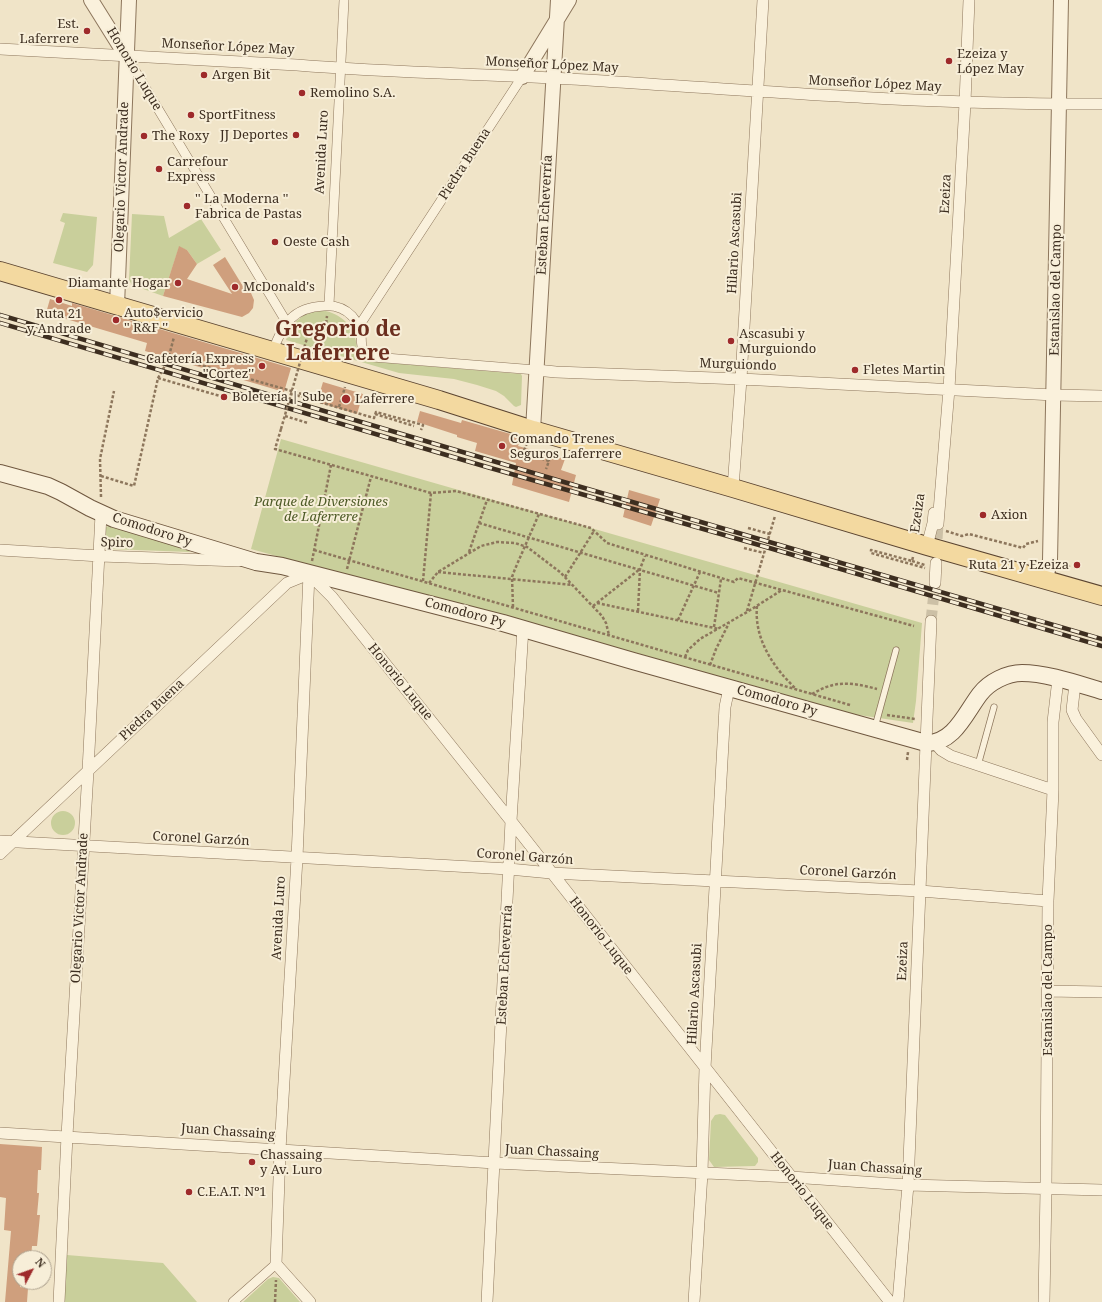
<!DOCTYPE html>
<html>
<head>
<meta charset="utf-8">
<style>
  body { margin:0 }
  #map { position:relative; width:1102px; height:1302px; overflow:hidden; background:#f0e4c8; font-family:"Noto Serif",serif }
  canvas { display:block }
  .north { position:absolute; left:12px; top:1250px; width:40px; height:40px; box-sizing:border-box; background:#f7eed8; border:1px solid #ada18e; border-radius:50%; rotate:49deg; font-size:11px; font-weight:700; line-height:16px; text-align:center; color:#3d2e20 }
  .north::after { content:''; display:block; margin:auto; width:14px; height:18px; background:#9e2a2b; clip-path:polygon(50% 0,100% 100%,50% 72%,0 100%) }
</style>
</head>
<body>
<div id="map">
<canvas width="1102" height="1302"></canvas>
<div class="north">N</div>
</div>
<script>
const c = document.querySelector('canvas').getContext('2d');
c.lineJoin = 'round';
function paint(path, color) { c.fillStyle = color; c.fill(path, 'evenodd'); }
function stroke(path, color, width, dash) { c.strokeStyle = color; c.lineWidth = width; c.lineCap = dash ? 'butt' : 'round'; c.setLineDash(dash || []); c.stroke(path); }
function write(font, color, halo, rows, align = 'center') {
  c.font = font + ' "Noto Serif",serif'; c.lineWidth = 4; c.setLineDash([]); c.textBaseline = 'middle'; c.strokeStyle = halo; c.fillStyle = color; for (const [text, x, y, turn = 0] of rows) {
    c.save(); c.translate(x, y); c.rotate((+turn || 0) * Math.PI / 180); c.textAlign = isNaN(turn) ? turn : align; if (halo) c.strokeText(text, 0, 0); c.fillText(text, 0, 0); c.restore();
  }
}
paint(new Path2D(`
  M63,213L97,217L93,265L87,272L53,263L65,223L60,221Z
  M132,214L164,216L169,238L201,219L221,250L197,264L187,250L179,247L163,296L132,285L129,280Z
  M320,310C338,312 352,323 356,341C357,346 356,351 360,356C364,360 372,361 378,362L521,374L522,376L521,405L516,407L514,406L504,396L496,391L477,385L454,379L399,373L286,340C293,322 300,314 320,310Z
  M281,439L922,623L916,701L913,723L845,713L251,549Z
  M108,526H110L189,550L190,552L110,549L104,543L105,528Z
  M51 823a12 12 0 1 1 24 0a12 12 0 1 1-24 0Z
  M720,1114L725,1115L758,1158V1162L755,1166L714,1167L709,1160L711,1121L715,1115Z
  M67,1255L163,1263L197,1302H64Z
  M273,1277L279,1278L300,1302H243L268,1279Z`), '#c9cf9b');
paint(new Path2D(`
  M179,246L187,250L197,264L187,279L232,294L213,265L225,257L244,288L251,293L254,300L253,308L249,313L242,317L163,296Z
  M50,299L72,306V303L291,368L284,392L145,351L147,343L46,313Z
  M323,382L363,394L357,414L317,402Z
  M420,411L461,423L462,420L521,437L518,446L565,459L561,470L576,475L569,502L512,485L516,463L475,451L477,443L457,437V435L417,422Z
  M629,490L660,499L651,526L623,517Z
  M0,1144L42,1147L41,1170H38L37,1193H39L37,1215H40L37,1246H32L31,1258H20V1287L28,1288L27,1302H5L11,1231L4,1230L6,1198L0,1197Z`), '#cf9f7d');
stroke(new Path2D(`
  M936,555L938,524
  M931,621L935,583`), '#ccc0a6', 11, [11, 5.5]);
const service = new Path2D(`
  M875,727L896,650
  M978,765L994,707`);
const pedestrian = new Path2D(`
  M128,59L287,323
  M329,305L344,0
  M359,326L522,77
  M273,351C282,325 293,307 324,306C334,305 344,308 352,316C354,319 358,323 359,326C365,339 355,349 373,357L536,370
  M233,1302L276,1264`);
const minor = new Path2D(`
  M0,49L297,65C394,73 491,74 588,80C759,91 931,105 1102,104
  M536,370L556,372L741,379L1054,395L1102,396
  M733,488L741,379L763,0
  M938,524L949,389L965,103L969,0
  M927,546L933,523L934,513
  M0,550L100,556L239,561
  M309,574L332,597L511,821L890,1302
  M309,574L297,858L280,1150L276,1264L310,1302
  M935,583L936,563
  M1075,684L1072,710L1076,719L1102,755
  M935,743L941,750L951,756L1053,790
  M0,841L509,869L551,873L920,891L1048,901
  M0,854L287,583L309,574
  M1048,991L1102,992
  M0,1133L495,1163L791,1177L908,1185L1102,1190
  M59,1302L67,1136L88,771L101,514
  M487,1302L511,821L523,628
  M694,1302L702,1173L705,1068L725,707L729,688
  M898,1302L908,1185L931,621
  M1044,1302L1046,1189L1048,901L1053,790V722L1058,679`);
const tertiary = new Path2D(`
  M91,0L126,56
  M522,77L569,0
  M117,306L129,0
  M533,430L558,0
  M1046,580L1050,560L1061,0`);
const secondary = new Path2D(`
  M0,473L48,486L61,492L90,508L114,519L256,562L282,566L503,623L633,661L926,743C954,744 966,712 980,694C989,682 1007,673 1022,673C1047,673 1078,684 1102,691`);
const primary = new Path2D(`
  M0,271L439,400L533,430L733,488L927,546L1102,596`);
stroke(service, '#8d765c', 7);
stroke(pedestrian, '#8d765c', 10);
stroke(minor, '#8d765c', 12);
stroke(tertiary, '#8d765c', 16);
stroke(secondary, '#6f573f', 18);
stroke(primary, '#5b4430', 20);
stroke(new Path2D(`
  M309,331L326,325L327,316
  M169,356L174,337
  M158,378L220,396
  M292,394L316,401
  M339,407L345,387
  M375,414L414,426
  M285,416L308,423
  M281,429L275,449L431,493L456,491L591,528L607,543L734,582L738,578L914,626
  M527,443L523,453L549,461L546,469
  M101,476L134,486L158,378L166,364L169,356L316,398V401L374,418L376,412L423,425L421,430
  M101,497L100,459L114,391
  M479,523L719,593
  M748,528L770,534
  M946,531L962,536L969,534L1023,548L1026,544L1038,541
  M744,548L764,553
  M314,550L850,705
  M469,552L487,500
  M913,557L912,561L871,550V553L925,568
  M312,561L331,465
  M912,561L925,565
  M1063,563L1069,566L1068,570
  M347,569L371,477
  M438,572L573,585
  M565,577L594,531
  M423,581L431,493
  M429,583L438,572L481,546L497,542L515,543L527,547L560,572L602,616L606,623L609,635
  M597,603L719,629
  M593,606L640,569
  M757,606C754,639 773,667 796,689
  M513,607L512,577L515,569L539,514
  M638,611L640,569L645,556
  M747,611L775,516
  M678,620L700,572
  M714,627L721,579
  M685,657L688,650L700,639L747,612L782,590
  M710,665L716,649L729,623
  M812,694C818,691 824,687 830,686C844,681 862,685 877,689
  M887,715L915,719
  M907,760L908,752
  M275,1302L276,1280`), '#8d765c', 2.5, [3, 2]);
stroke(service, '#faf1dc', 5.5);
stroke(pedestrian, '#faf1dc', 9);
stroke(minor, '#faf1dc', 11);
stroke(tertiary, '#faf1dc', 14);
stroke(secondary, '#faf1dc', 16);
stroke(primary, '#f3d9a0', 18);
const rail = new Path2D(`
  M0,315L557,480L1102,639
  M0,323L487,467L766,547L1102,646`);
stroke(rail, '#3d2e20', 4.5);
stroke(rail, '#f7eed8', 3, [9]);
stroke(new Path2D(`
  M281,429L309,331`), '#8d765c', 2.5, [3, 2]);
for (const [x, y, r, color] of [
  [87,31,4,"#9e2a2b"],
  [949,61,4,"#9e2a2b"],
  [204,75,4,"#9e2a2b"],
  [302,93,4,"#9e2a2b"],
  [191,115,4,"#9e2a2b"],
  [296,135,4,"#9e2a2b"],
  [144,136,4,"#9e2a2b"],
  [159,169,4,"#9e2a2b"],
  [187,206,4,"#9e2a2b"],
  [275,242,4,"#9e2a2b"],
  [178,283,4,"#9e2a2b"],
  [235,287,4,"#9e2a2b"],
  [59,300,4,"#9e2a2b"],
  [116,320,4,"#9e2a2b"],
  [731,341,4,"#9e2a2b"],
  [262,366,4,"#9e2a2b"],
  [855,370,4,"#9e2a2b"],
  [224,397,4,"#9e2a2b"],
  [346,399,5,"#9e2a2b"],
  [502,446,4,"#9e2a2b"],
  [983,515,4,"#9e2a2b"],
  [1077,565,4,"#9e2a2b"],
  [252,1162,4,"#9e2a2b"],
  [189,1192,4,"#9e2a2b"]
]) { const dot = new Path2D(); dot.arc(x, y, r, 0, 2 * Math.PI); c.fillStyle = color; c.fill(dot); stroke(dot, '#f7eed8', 1.5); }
write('13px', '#3d2e20', '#f7eed8', [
  ["Est.",79,24,"right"],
  ["Laferrere",79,39,"right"],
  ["Ezeiza y",957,54],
  ["López May",957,69],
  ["Argen Bit",212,75],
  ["Remolino S.A.",310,93],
  ["SportFitness",199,115],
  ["JJ Deportes",288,135,"right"],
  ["The Roxy",152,136],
  ["Carrefour",167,162],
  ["Express",167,177],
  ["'' La Moderna ''",195,199],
  ["Fabrica de Pastas",195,214],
  ["Oeste Cash",283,242],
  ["Diamante Hogar",170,283,"right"],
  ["McDonald's",243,287],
  ["Auto$ervicio",124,313],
  ["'' R&F ''",124,328],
  ["Ruta 21",59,314,"center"],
  ["y Andrade",59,329,"center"],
  ["Ascasubi y",739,334],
  ["Murguiondo",739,349],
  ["Cafetería Express",254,359,"right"],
  ["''Cortez''",254,374,"right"],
  ["Fletes Martin",863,370],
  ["Boletería | Sube",232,397],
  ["Laferrere",355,399],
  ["Comando Trenes",510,439],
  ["Seguros Laferrere",510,454],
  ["Axion",991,515],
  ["Ruta 21 y Ezeiza",1069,565,"right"],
  ["Chassaing",260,1155],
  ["y Av. Luro",260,1170],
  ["C.E.A.T. Nº1",197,1192]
], 'left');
write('13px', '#3d2e20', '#f7eed8', [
  ["Monseñor López May",228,47,3],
  ["Monseñor López May",552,65,3],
  ["Honorio Luque",134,69,59],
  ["Monseñor López May",875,84,3],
  ["Avenida Luro",322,152,-87],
  ["Piedra Buena",465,164,-57],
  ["Olegario Victor Andrade",122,177,-88],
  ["Ezeiza",946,194,-87],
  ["Esteban Echeverría",545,215,-87],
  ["Hilario Ascasubi",735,243,-87],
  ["Estanislao del Campo",1056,290,-89],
  ["Murguiondo",738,365,2],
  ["Ezeiza",918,513,-82],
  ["Comodoro Py",152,530,18],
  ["Spiro",117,543,2],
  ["Comodoro Py",465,613,15],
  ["Honorio Luque",400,682,51],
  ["Comodoro Py",777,701,16],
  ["Piedra Buena",152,710,-43],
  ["Coronel Garzón",201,839,3],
  ["Coronel Garzón",525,857,4],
  ["Coronel Garzón",848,873,3],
  ["Olegario Victor Andrade",80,908,-87],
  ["Avenida Luro",279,918,-87],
  ["Honorio Luque",601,936,52],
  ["Ezeiza",903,961,-88],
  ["Esteban Echeverría",505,965,-87],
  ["Estanislao del Campo",1048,990,-90],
  ["Hilario Ascasubi",695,994,-87],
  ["Juan Chassaing",228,1132,4],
  ["Juan Chassaing",552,1152,3],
  ["Juan Chassaing",875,1168,4],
  ["Honorio Luque",802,1191,52]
]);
write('italic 13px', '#4d5a26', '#f7eed8', [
  ["Parque de Diversiones",321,502],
  ["de Laferrere",321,517]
]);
write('bold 21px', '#6b2e1e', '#f7eed8', [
  ["Gregorio de",338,330],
  ["Laferrere",338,354]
]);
</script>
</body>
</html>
